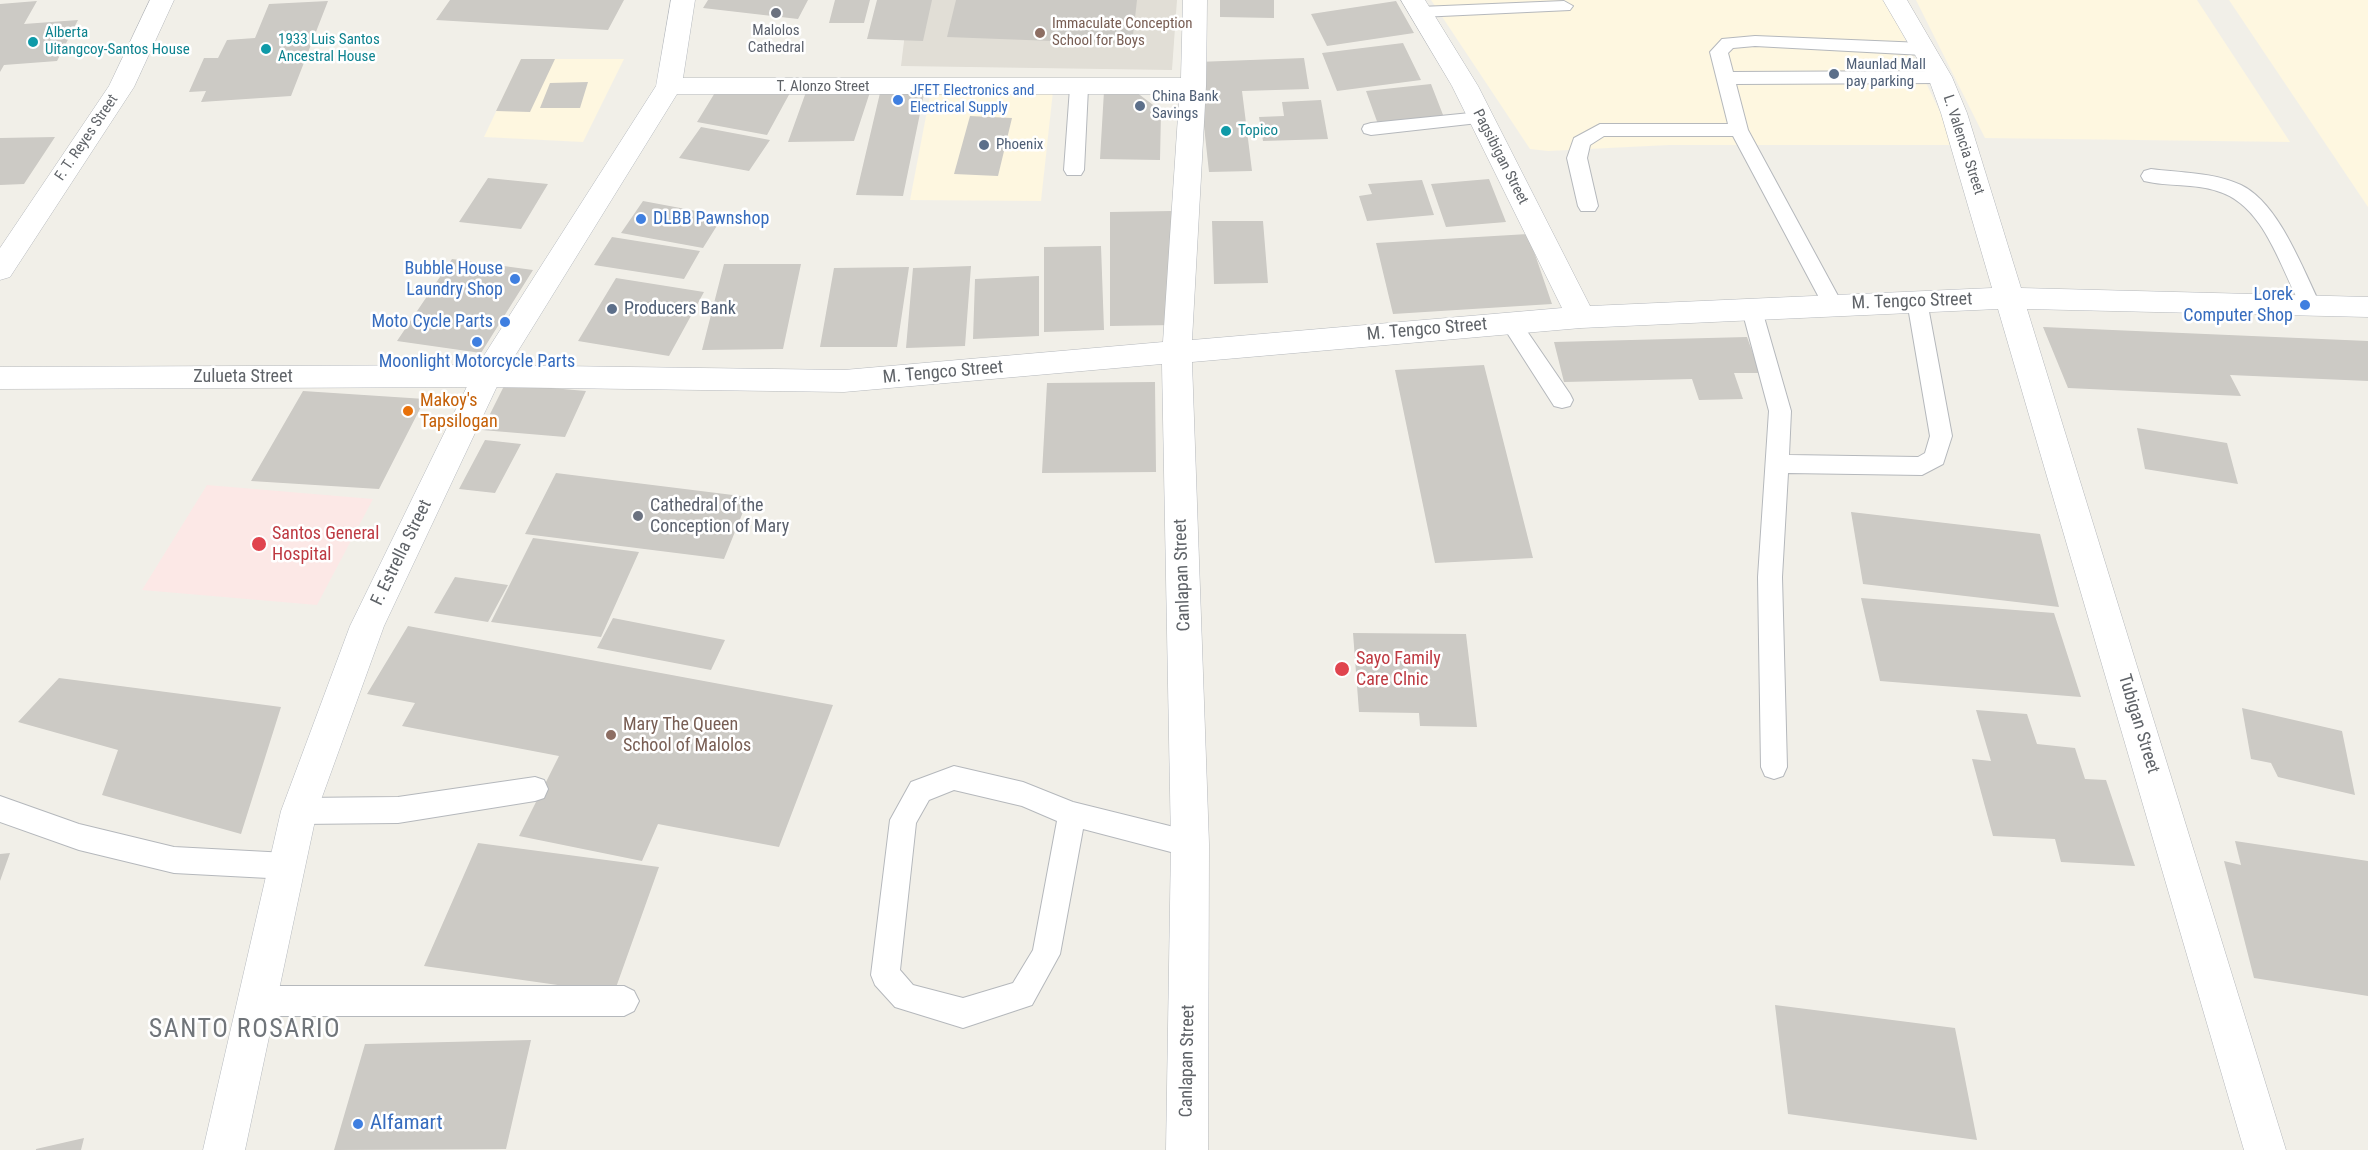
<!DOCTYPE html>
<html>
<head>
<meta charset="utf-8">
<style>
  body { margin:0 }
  canvas { display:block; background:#f1efe8 }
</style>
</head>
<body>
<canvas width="2368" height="1150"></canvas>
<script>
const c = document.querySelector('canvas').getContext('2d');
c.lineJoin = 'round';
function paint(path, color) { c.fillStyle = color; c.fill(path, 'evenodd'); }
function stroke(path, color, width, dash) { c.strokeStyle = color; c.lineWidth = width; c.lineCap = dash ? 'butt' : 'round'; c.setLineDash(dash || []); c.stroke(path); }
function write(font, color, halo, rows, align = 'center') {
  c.font = font + ' "Roboto Condensed",sans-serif'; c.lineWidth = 5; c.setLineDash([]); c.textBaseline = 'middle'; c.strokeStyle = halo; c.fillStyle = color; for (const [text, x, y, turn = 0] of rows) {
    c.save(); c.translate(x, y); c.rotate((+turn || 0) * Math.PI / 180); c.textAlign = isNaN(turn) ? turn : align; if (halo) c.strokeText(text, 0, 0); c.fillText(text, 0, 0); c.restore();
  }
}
paint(new Path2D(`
  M1431,0H1886L1956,145H1669L1548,151L1530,149Z
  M1916,0H2197L2290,142L1985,138Z
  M2229,0H2368V207Z
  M521,59H624L583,142L484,137Z
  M931,90L1053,91L1041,201L910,200Z`), '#fef7e0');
paint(new Path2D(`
  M909,0H1177L1172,70L901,66Z`), '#e1ded6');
paint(new Path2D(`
  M207,485L373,499L317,605L142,590Z`), '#fce8e6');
paint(new Path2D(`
  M450,0H624L608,30L436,20Z
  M708,0H808L798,19L703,8Z
  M835,0H870L864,23H829Z
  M877,0H932L923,41L867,39Z
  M956,0H1137L1132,44L947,37Z
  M1220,0H1274V18L1220,17Z
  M37,1L24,24L78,20L57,61L4,65L0,72V4Z
  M328,1L291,96L201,102L206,91L189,92L204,58H218L227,40L255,38L269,4Z
  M1396,1L1414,33L1327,46L1311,14Z
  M1403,43L1421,80L1337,91L1322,53Z
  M1304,58L1309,89L1242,91L1252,171L1209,172L1197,62Z
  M521,59H555L530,112L496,111Z
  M588,82L580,108H540L550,83Z
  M1431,84L1445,120L1379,127L1366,91Z
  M716,91H791L767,135L697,122Z
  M1104,91L1136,92L1161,111L1160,160L1100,159Z
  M806,92H870L854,141L788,142Z
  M880,93L924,94L903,196L856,195Z
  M1321,100L1328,139L1263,141L1259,117L1284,116L1282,102Z
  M970,116L1012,118L998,176L954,174Z
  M701,127L770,140L749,171L679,158Z
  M55,137L24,184L0,185V138Z
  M488,178L548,184L521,229L459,222Z
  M1489,179L1506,222L1446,227L1431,184Z
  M1422,180L1434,215L1367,221L1359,196L1372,194L1368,184Z
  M643,201L723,216L703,248L621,233Z
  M1172,211L1175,325L1110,326V212Z
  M1212,221H1263L1268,283L1214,284Z
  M1528,234L1552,304L1393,314L1376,243Z
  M612,237L700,251L684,279L594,265Z
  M1101,246L1104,330L1044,332V247Z
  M452,259L533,270L481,353L397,341Z
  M724,264H801L783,349L702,350Z
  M971,266L965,346L906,348L913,268Z
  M909,267L897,347H820L834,268Z
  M1039,276V336L973,339L975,279Z
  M616,278L704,292L669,356L578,341Z
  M2043,327L2368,341V381L2230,375L2241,396L2068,388Z
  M1747,337L1760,373H1734L1743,399L1699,400L1692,379L1564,382L1554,342Z
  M1484,365L1533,558L1435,563L1395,370Z
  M1155,382L1156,472L1042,473L1047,383Z
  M505,384L586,391L565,437L482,430Z
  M303,391L425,399L379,489L251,481Z
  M2137,428L2227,443L2238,484L2145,469Z
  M485,440L521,444L495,493L459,489Z
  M556,473L749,497L724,559L525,534Z
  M1851,512L2040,534L2059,607L1863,584Z
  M533,538L639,552L601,637L491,622Z
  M455,577L508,585L488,622L434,613Z
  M1861,598L2054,613L2081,697L1880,681Z
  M613,618L725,640L711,670L597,648Z
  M408,626L833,705L779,847L658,824L642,861L519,836L559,756L402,726L415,703L367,694Z
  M1353,633L1466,634L1477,727L1420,726L1419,713L1359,712Z
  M59,678L281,707L241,834L102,795L118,750L18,722Z
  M2242,708L2342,731L2355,795L2278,777L2271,763L2251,759Z
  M1976,710L2027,714L2037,744L2075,748L2085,779L2106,780L2135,866L2061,862L2055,839L1993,836L1972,759L1991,761Z
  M2235,841L2368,861V996L2254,978L2224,861L2241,865Z
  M478,843L659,867L614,993L424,966Z
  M10,853L0,881V854Z
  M1775,1005L1955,1028L1977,1140L1788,1114Z
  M531,1040L506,1149L334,1150L365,1044Z
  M84,1138L81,1150H36V1149Z`), '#cccac5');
const service = new Path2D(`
  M1564,1L1573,6L1570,10L1420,17L1411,12L1420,7Z
  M1755,36L1923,43L1932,49L1923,55L1755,46L1733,48L1728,53L1733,72L1940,71L1949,77L1940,83L1736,84L1748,130L1843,305L1840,310L1833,313L1826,310L1823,305L1733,136H1604L1590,145L1587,158L1598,206L1595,211H1581L1578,206L1567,158L1574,138L1600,124H1728L1710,52L1722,39Z
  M1079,82L1088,88L1084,170L1081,175H1067L1064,170L1070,88Z
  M1480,112L1487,114L1489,118L1487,122L1371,135L1364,133L1362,129L1364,125L1371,123Z
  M2151,169C2181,173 2213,172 2241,185C2279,203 2303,270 2321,306L2318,311L2311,314L2304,311C2281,272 2266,205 2217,191C2194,183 2168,187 2144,181L2141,176L2144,171Z
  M1917,293L1924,296L1927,301L1952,436L1943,464L1922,475L1788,473L1782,577L1787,767L1783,776L1774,779L1765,776L1761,767L1758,577L1769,411L1742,310L1745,305L1752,302L1759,305L1762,310L1791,411L1789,455L1918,457L1925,453L1930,436L1907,301L1910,296Z
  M1511,315L1518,318L1570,394L1573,400L1570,406L1562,408L1554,406L1504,328L1500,323L1504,318Z
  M954,766L1023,782L1073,802L1190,831L1200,835L1204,844L1200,853L1190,857L1083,829L1060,954L1032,1005L963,1028L895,1007L875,985L871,975L890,820L911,782ZM954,790L1022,806L1057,821L1033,950L1013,983L963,998L913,985L900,970L916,823L929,800Z
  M535,777L544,780L548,789L544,798L535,801L398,823L299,824L290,820L286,811L290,802L299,798L398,797Z
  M0,796L79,824L174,847L287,853L297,857L301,866L297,875L287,879L174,873L79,850L0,822Z
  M257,986H624L634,991L639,1001L634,1011L624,1016H257L247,1011L242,1001L247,991Z`);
const minor = new Path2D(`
  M150,0H174L134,87L10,277L0,280V248L109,86Z
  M1401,0H1425L1478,86L1590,306L1992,288L1941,113L1928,77L1883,0H1907L1952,77L1967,113L2021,288L2368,297V317L2027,309L2286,1150H2244L1998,309L1581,328L1192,362L1209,844L1208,1150H1166L1171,844L1162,364L844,392L487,387L0,389V367L487,365L844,370L1163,342L1180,86L1184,80L1193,78L1202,80L1206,86L1192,340L1562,308L1452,86Z`);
const secondary = new Path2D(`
  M671,0H695L683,78H1181L1183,0H1207L1206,86L1202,92L1193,94H677L500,380L384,626L317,811L245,1150H203L281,811L350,626L476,368L656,86Z`);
stroke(service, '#b5b8bc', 2);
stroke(minor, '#b5b8bc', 1);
stroke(secondary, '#b6babf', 1);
paint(service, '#fff');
paint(minor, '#fff');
paint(secondary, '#fff');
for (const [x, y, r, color] of [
  [776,13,6,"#6b7280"],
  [1040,33,6,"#8d6e63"],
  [33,42,6,"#0f9aa8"],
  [266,49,6,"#0f9aa8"],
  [1834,74,6,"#5c6f8a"],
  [898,100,6,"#3f7fe0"],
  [1140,106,6,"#5c6f8a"],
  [1226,131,6,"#0f9aa8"],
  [984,145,6,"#5c6f8a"],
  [641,219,6,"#3f7fe0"],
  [515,279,6,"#3f7fe0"],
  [2305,305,6,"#3f7fe0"],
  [612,309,6,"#5c6f8a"],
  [505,322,6,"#3f7fe0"],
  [477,342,6,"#3f7fe0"],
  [408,411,6,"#e8710a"],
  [638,516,6,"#6b7280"],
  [259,544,8,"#e0444e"],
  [1342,669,8,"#e0444e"],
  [611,735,6,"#8d6e63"],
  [358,1124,6,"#3f7fe0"]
]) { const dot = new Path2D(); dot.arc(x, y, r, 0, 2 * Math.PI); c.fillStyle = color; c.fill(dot); stroke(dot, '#fff', 2); }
write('15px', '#785e54', '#fff', [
  ["Immaculate Conception",1052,24],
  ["School for Boys",1052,41]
], 'left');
write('15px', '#5b616d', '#fff', [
  ["Malolos",776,31],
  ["Cathedral",776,48]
]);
write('15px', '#0d838f', '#fff', [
  ["Alberta",45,33],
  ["Uitangcoy-Santos House",45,50],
  ["1933 Luis Santos",278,40],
  ["Ancestral House",278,57],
  ["Topico",1238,131]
], 'left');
write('15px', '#4e5e75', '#fff', [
  ["Maunlad Mall",1846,65],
  ["pay parking",1846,82],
  ["China Bank",1152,97],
  ["Savings",1152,114],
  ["Phoenix",996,145]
], 'left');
write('15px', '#5f6368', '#fff', [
  ["T. Alonzo Street",823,87],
  ["F. T. Reyes Street",87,138,-56],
  ["L. Valencia Street",1963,145,72],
  ["Pagsibigan Street",1500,157,63]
]);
write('15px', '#366cbe', '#fff', [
  ["JFET Electronics and",910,91],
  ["Electrical Supply",910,108]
], 'left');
write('18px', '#366cbe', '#fff', [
  ["DLBB Pawnshop",653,219,"left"],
  ["Bubble House",503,269],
  ["Laundry Shop",503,290],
  ["Lorek",2293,295],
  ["Computer Shop",2293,316],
  ["Moto Cycle Parts",493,322],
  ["Moonlight Motorcycle Parts",477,362,"center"]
], 'right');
write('18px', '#5f6368', '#fff', [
  ["M. Tengco Street",1912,302,-2],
  ["M. Tengco Street",1427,330,-5],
  ["M. Tengco Street",943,373,-5],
  ["Zulueta Street",243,377],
  ["F. Estrella Street",402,553,-64],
  ["Canlapan Street",1183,575,-92],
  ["Tubigan Street",2138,724,73],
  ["Canlapan Street",1188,1061,-89]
]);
write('18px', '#4e5e75', '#fff', [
  ["Producers Bank",624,309]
], 'left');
write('18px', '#c56008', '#fff', [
  ["Makoy's",420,401],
  ["Tapsilogan",420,422]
], 'left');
write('18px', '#5b616d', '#fff', [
  ["Cathedral of the",650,506],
  ["Conception of Mary",650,527]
], 'left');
write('18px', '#be3a42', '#fff', [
  ["Santos General",272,534],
  ["Hospital",272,555],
  ["Sayo Family",1356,659],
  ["Care Clnic",1356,680]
], 'left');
write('18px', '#785e54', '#fff', [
  ["Mary The Queen",623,725],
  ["School of Malolos",623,746]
], 'left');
write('21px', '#366cbe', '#fff', [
  ["Alfamart",370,1124]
], 'left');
c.letterSpacing = '1.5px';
write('26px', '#70757a', '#fff', [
  ["SANTO ROSARIO",245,1030]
]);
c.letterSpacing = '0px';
</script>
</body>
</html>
